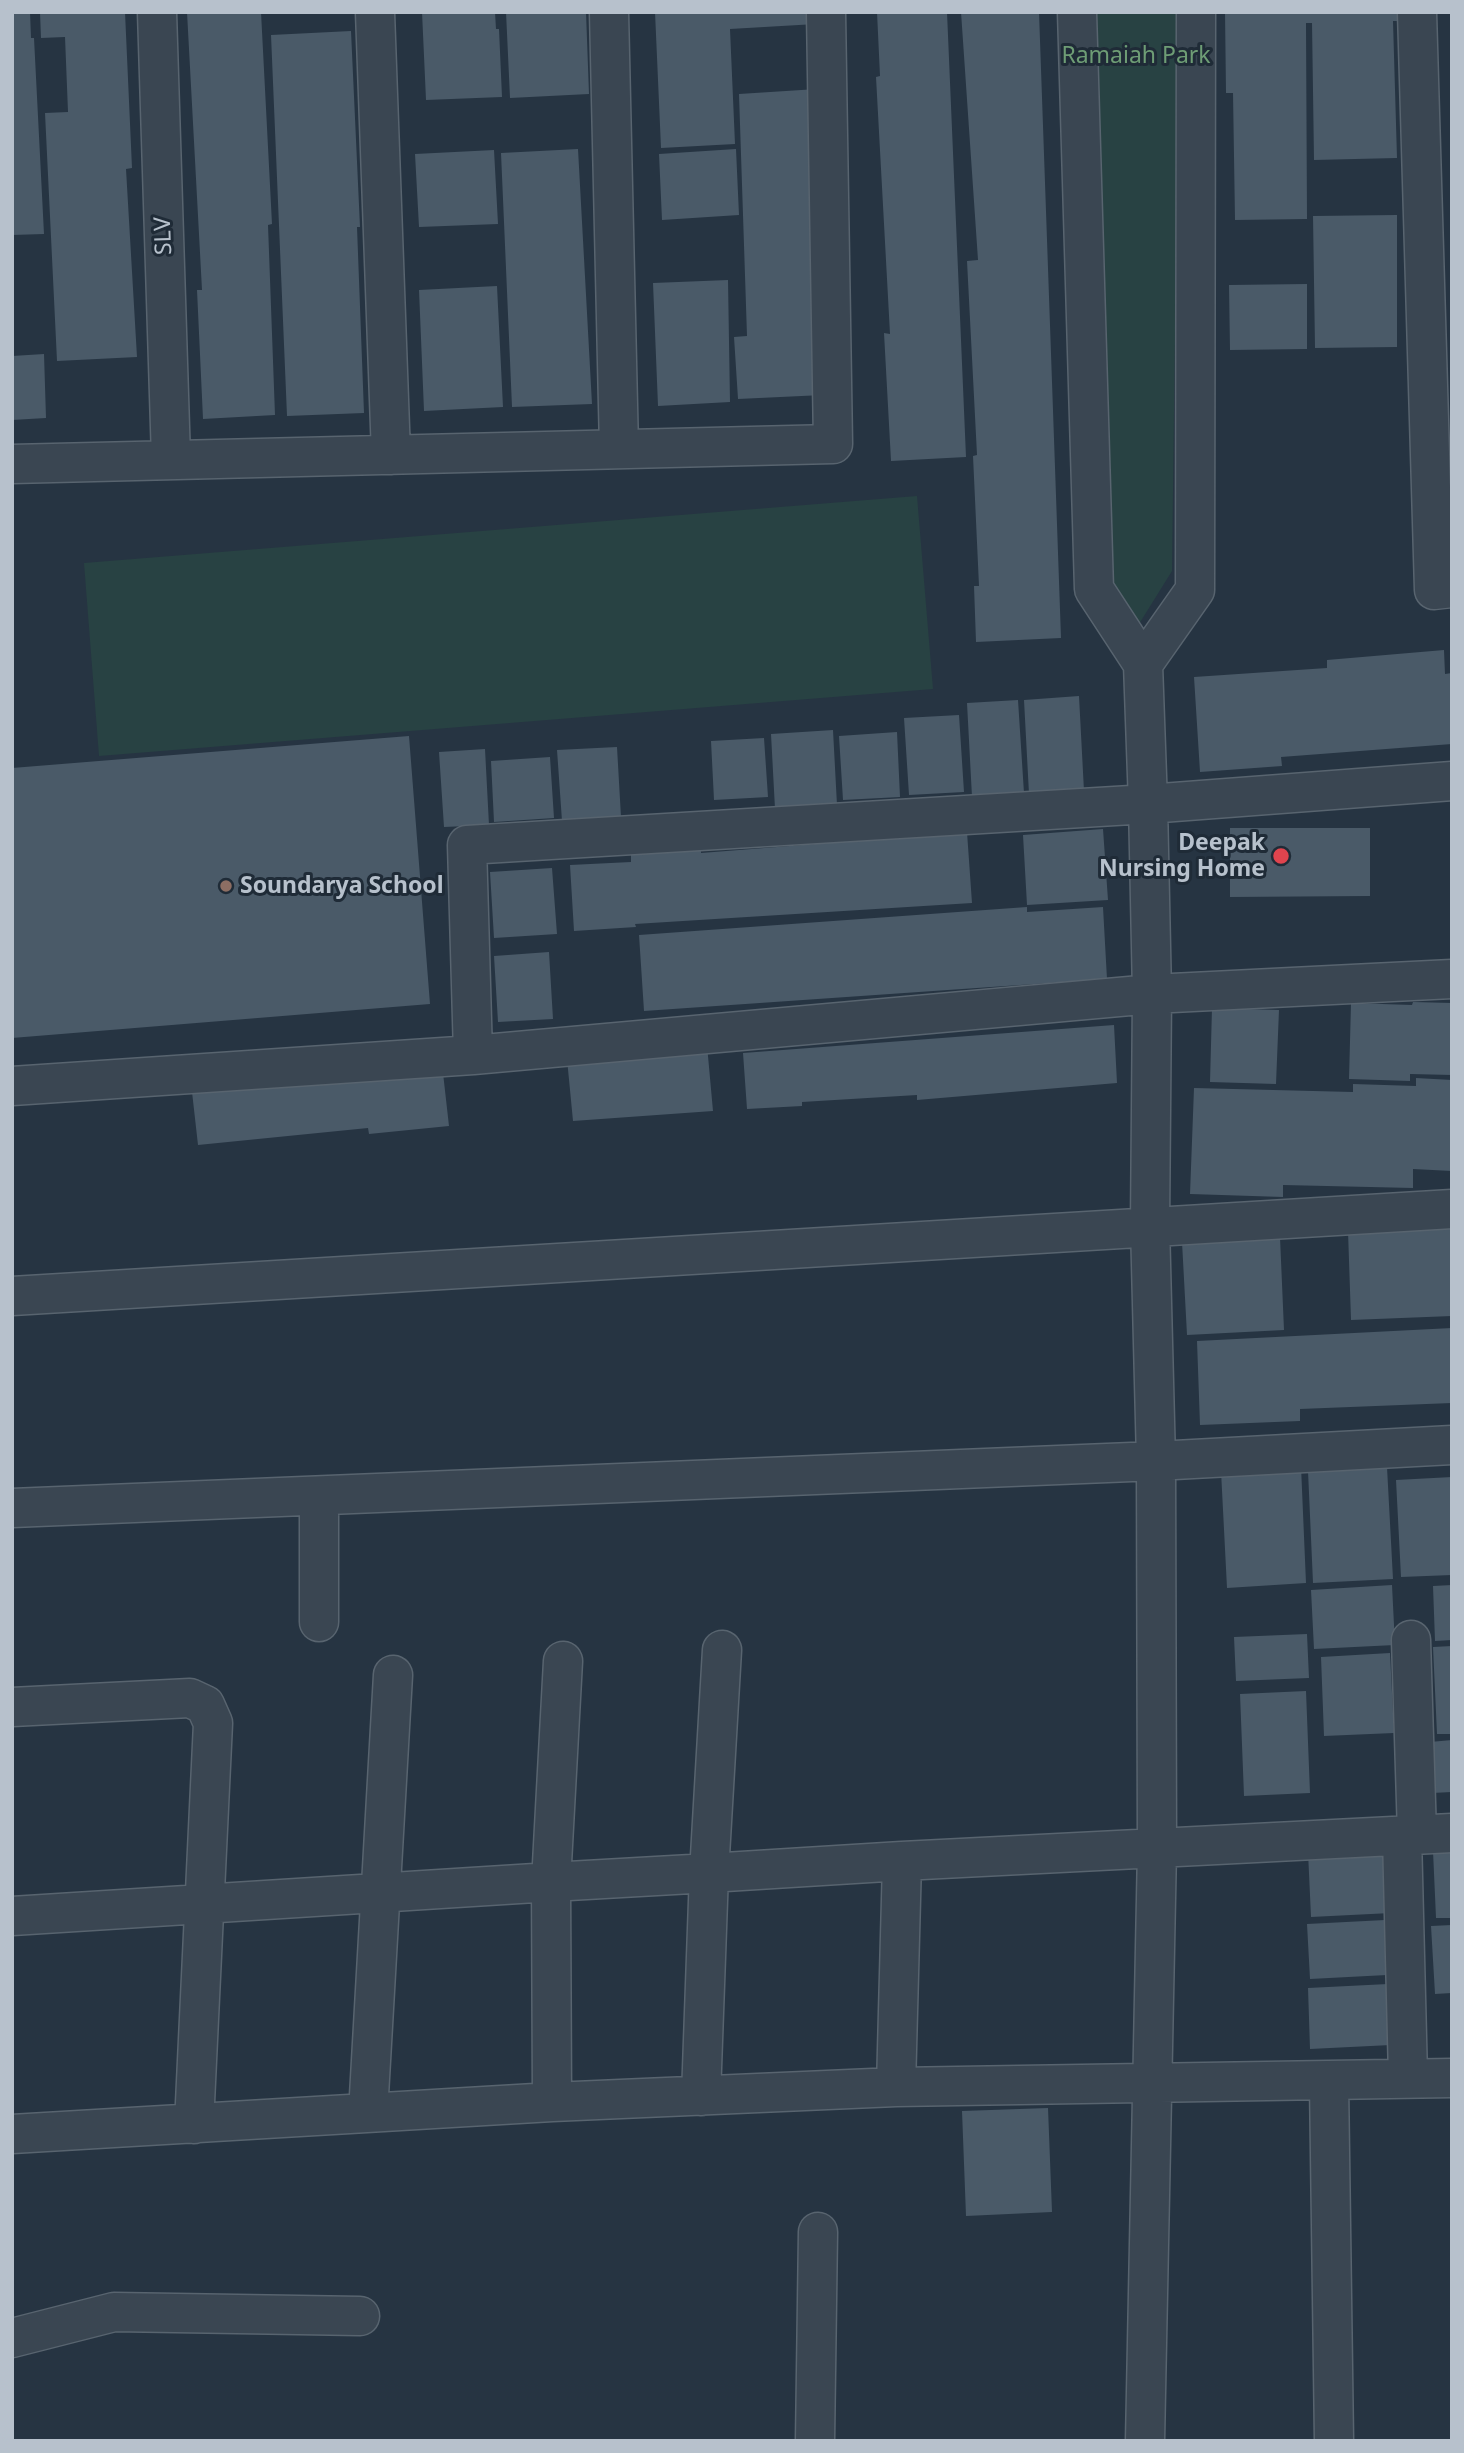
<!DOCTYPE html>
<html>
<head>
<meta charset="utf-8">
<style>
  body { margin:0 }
  #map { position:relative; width:1464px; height:2453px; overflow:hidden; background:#263442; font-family:"Noto Sans",sans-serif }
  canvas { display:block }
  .frame { position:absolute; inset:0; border:14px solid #b7c1cc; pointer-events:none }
</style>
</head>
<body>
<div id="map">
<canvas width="1464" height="2453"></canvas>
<div class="frame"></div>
</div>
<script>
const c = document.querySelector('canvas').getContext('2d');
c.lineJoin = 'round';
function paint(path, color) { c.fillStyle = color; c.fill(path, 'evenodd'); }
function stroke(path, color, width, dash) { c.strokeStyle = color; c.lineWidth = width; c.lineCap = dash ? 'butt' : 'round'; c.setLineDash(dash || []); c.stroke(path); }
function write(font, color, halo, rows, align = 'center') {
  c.font = font + ' "Noto Sans",sans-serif'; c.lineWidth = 6; c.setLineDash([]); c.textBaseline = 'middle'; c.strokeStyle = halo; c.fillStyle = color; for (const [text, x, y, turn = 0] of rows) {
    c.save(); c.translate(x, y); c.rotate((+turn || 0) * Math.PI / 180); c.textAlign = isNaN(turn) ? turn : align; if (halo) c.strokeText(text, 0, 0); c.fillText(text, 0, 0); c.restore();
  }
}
paint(new Path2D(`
  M1090,12H1179L1172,571L1139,624L1105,569Z
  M917,496L933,689L99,756L84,563Z`), '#284243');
paint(new Path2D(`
  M12,12H30L31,38H34L44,234L12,235Z
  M40,12H125L132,168L126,169L137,357L57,361L45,113L68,112L65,37L41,38Z
  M187,12H261L272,224L268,225L275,415L203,419L197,290H202Z
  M422,12H495L496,29H499L502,97L426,100Z
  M506,12H586L589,94L510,98Z
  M655,12H816V24L730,29L735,144L661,148Z
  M877,12H947L966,457L891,461L884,333L890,334L876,77L880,76Z
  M961,12H1039L1061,638L976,642L974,586H979L973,456L977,455L967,261L978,260Z
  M1225,12H1398L1399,21H1393L1397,158L1314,160L1312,23H1306L1307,219L1235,220L1233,93H1226Z
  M351,31L360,227H357L364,413L287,416L271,35Z
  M817,89L823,395L738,399L734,337L747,336L739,94Z
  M578,149L592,404L512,407L501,153Z
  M736,149L739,215L662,220L659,154Z
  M494,150L498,224L419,227L415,154Z
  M1397,215V347L1315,348L1313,216Z
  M728,280L730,402L658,406L653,283Z
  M1307,284V349L1230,350L1229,285Z
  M497,286L503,407L424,411L419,290Z
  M44,354L46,418L12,420V356Z
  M1444,650L1445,674L1452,673V744L1281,757L1282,766L1200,772L1194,677L1327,668V660Z
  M1079,696L1084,791L1029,794L1024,700Z
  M1018,700L1024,793L972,797L967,703Z
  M959,715L964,792L909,795L904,718Z
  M833,730L837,805L775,809L771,734Z
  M897,732L900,797L843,800L839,736Z
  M409,736L430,1004L12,1038V768Z
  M764,738L768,797L714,800L711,741Z
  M617,747L621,817L562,821L557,750Z
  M485,749L489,825L444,827L439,752Z
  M550,757L554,818L494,822L491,761Z
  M1230,828H1370V896L1230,897Z
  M1103,829L1108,900L1027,905L1023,835Z
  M967,832L972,903L635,924L636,927L574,931L570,865L631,862V853L701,849V853Z
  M552,868L557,934L494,938L490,872Z
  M1027,907V912L1103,907L1107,979L644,1011L639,935Z
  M549,952L553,1019L498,1022L494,956Z
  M1413,1002L1452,1003V1075L1410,1074V1081L1349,1079L1351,1003L1412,1005Z
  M1212,1008L1279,1010L1276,1084L1210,1082Z
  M1114,1025L1117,1083L917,1100V1095L802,1102V1106L747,1109L743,1053Z
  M707,1045L713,1111L573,1121L567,1059Z
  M442,1064L449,1126L369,1134L368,1128L198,1145L191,1083Z
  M1416,1078L1452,1080V1171L1413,1169V1188L1283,1185V1197L1190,1194L1194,1088L1353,1092V1084L1416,1086Z
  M1452,1226V1316L1351,1320L1348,1231Z
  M1280,1237L1284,1330L1187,1335L1182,1242Z
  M1452,1328V1403L1300,1409V1421L1200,1425L1197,1341Z
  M1301,1466L1306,1583L1227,1588L1221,1471Z
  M1387,1467L1393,1579L1313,1583L1308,1471Z
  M1452,1477V1575L1401,1577L1396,1480Z
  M1392,1585L1395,1645L1314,1649L1311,1590Z
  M1452,1585V1640L1435,1641L1433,1586Z
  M1307,1634L1309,1678L1236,1681L1234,1637Z
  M1452,1646V1734H1437L1433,1647Z
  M1390,1653L1394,1733L1324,1736L1321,1657Z
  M1306,1691L1310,1793L1244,1796L1240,1694Z
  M1452,1740V1792L1432,1793L1430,1742Z
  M1388,1848L1391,1913L1311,1917L1308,1852Z
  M1452,1850V1918H1436L1433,1851Z
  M1385,1920L1387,1975L1310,1979L1307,1924Z
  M1452,1925V1993L1435,1994L1431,1926Z
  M1388,1984L1391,2045L1310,2049L1308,1988Z
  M1048,2108L1052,2212L966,2216L962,2111Z`), '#4a5a68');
const minor = new Path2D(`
  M157,12L171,459
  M375,12L391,455
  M609,12L619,449
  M1077,12L1094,589L1143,664L1148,804L1152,994L1150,1225L1156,1461L1157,1849L1145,2441
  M1417,12L1434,590L1452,588
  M12,464L833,444L826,12
  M1143,664L1195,590L1196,12
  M473,1055L467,845L1148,804L1452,781
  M12,1086L473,1055L1152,994L1452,979
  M12,1296L1452,1209
  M319,1496V1622
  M12,1508L1156,1461L1452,1445
  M1411,1640L1417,1835
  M12,1707L190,1698L205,1705L213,1723L194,2124
  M1402,1836L1408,2077
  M12,1916L551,1882L563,1661
  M1329,2082L1334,2441
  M896,2087L902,1861L1452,1833
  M701,2096L709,1873L902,1861
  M552,2102L551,1882L709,1873L722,1650
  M368,2113L393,1675
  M12,2134L552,2102L896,2087L1452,2078
  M12,2338L114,2312L360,2316
  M815,2441L818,2232`);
stroke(minor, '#58646f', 41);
stroke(minor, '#3a4652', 38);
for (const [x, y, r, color] of [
  [1281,856,9,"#e0444e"],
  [226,886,7,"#8d6e63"]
]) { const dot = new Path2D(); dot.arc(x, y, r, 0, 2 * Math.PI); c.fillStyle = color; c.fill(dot); stroke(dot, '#1f2b37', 2.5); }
write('23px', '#6e9d75', '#1f2b37', [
  ["Ramaiah Park",1136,56]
]);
write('23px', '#b7c1cc', '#1f2b37', [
  ["SLV",164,236,-92]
]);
write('bold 23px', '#b7c1cc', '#1f2b37', [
  ["Deepak",1265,843],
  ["Nursing Home",1265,869],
  ["Soundarya School",240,886,"left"]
], 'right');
</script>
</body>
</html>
